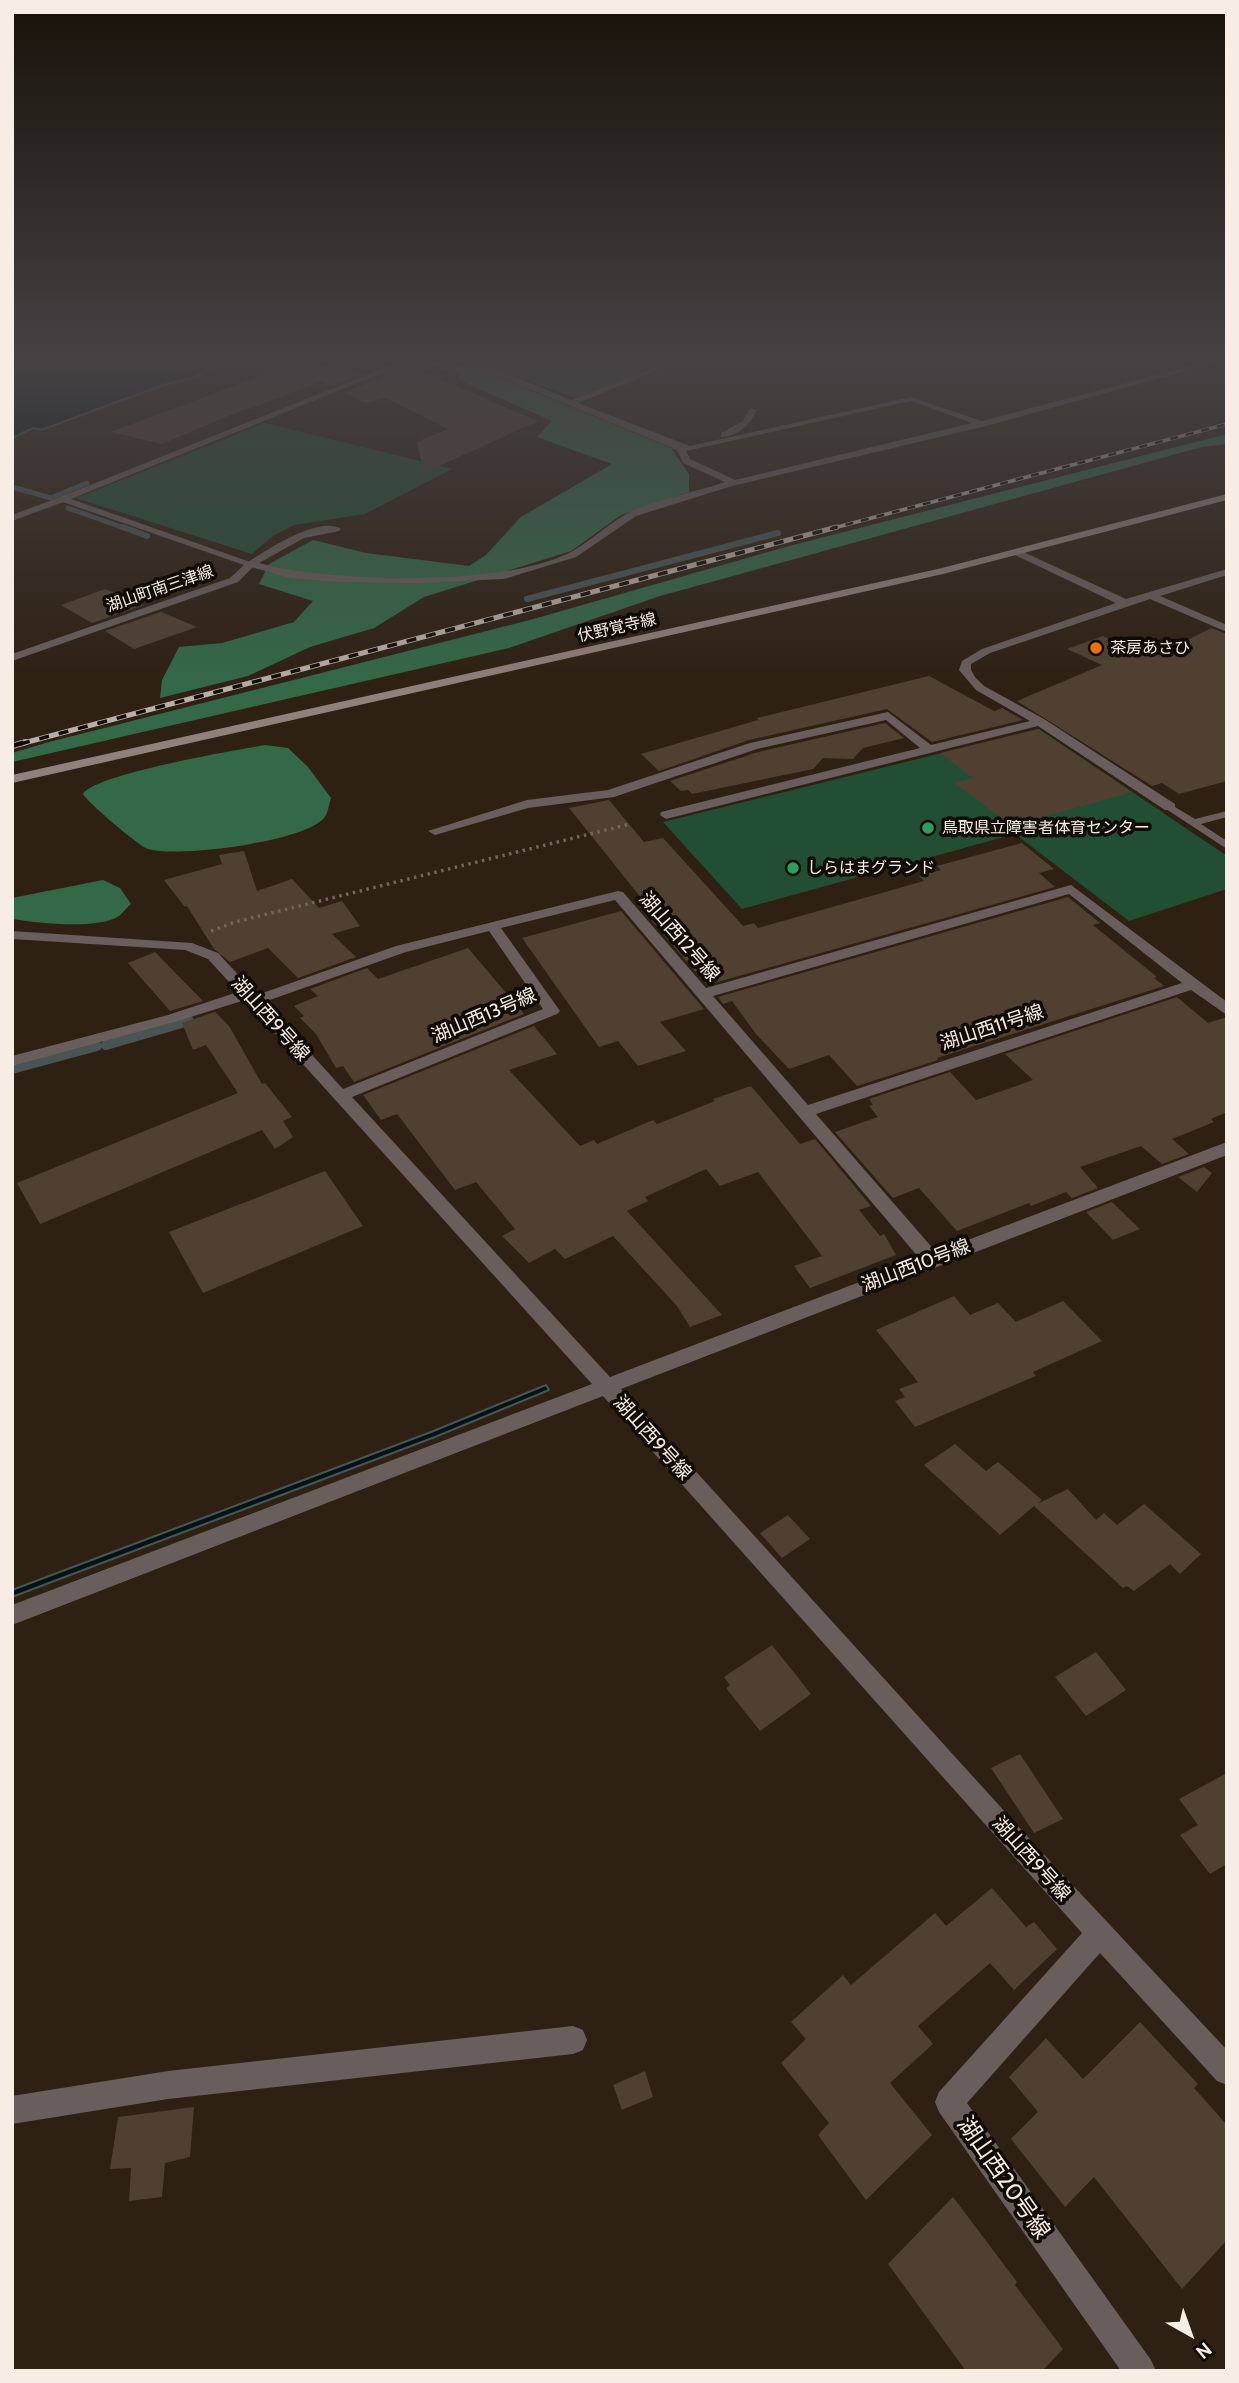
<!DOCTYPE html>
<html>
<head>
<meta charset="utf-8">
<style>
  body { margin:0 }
  #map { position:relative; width:1239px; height:2383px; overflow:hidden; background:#2e2012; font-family:Cabin,sans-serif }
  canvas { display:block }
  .frame { position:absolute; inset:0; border:14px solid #f7ede4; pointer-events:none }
  .north { position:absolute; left:1155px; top:2299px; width:70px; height:70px; -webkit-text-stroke:5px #110b06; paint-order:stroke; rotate:140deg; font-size:19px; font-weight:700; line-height:28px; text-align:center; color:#f7ede4 }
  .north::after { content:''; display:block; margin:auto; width:24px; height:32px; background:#f7ede4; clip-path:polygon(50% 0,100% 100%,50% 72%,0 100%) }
</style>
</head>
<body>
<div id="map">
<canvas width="1239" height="2383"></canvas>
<div class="frame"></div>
<div class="north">N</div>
</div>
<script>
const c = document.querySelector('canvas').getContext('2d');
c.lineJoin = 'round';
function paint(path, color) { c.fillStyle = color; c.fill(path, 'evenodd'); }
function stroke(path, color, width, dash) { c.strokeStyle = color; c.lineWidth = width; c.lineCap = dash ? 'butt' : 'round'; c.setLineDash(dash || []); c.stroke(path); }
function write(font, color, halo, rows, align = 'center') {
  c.font = font + ' Cabin,"Noto Sans JP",sans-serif'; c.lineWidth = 7; c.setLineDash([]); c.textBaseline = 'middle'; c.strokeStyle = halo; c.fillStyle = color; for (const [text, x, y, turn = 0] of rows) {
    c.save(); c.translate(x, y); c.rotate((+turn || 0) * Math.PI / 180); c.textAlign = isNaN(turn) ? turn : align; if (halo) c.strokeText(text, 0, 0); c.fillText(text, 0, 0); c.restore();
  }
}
paint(new Path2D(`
  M474,360H671L575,398Z
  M265,423L452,469L365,514L294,525L273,536L252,554L76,498Z
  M1039,729L1227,856V889L1129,921L1015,834L742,909L663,822Z`), '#224f34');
paint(new Path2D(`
  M441,361L479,369L671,448L689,474V492L621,515L571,551L424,597L374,628L310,647L248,676L160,698L162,680L179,647L222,643L294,622L313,601L259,584L269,564L313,540L366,553L469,566L486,555L521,517L612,464L537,437L552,421L457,379L460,373L423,363Z
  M1227,434V444L1202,447L660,596L509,648L12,762V753L49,742L530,620L789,546Z
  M265,745L288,748L308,767L331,798C329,804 328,814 324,818C304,842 177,858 148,849C139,846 88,803 83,794C95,774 236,750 265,745Z
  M103,880L120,888L131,904C127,907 123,913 119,916C97,930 38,923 12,919V898Z`), '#336948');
const water = new Path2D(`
  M12,360H232L192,378L163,385L41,430L33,428L12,438Z
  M546,1385L549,1390L435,1437L12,1597V1590L431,1432Z`);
paint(water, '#001317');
stroke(water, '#4a5454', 2);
stroke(new Path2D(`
  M12,487L51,498L87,483
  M68,508L127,529`), '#4a5454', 5);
stroke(new Path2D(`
  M123,527L147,536
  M527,599L778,533`), '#4a5454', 6);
stroke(new Path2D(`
  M106,1045L189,1021
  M12,1069L97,1046`), '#4a5454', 10);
paint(new Path2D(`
  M301,361L363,374L331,386L321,381L249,409H245L162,444L111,432Z
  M412,367L538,421L424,473L417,442L448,429L386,398L365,403L343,392Z
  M105,589L144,605L92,623L61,605Z
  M161,612L197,627L134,649L105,631Z
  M1211,628L1227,634V781L1179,794L1162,783L1152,786L1017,701L1102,665L1067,649L1103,636L1118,644L1127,640L1159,655Z
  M929,676L994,711L1002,708L1023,720L932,742L887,709L749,740L659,771L641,754L758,720L757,718Z
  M885,723L904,738L863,748L853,759L823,758L813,769L692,794L688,790L681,791L670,781L758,752Z
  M1038,729L1132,792L1012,826L955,783L973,778L940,753Z
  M609,800L644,842L663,838L743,926L754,923L758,928L924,881L919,876L941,870L937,866L1022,843L1054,869L1039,873L1055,887L707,985L639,906L646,904L569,808Z
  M244,851L257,891L292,879L319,908L342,901L360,926L332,934L356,957L298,978L268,948L230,962L214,949L187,906L185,907L164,880L222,864L219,855Z
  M1068,897L1100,923L1093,925L1157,977L1154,978L1164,986L937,1058L938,1060L857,1086L829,1055L789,1069L756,1034L732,1001L723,1004L718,997Z
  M621,911L704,1009L660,1022L686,1051L638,1066L618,1041L599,1047L522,938Z
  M468,948L524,1014L354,1082L343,1066L336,1068L316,1034L300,1018L304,1016L294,1006L318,996L310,989L367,968L378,979Z
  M155,952L203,1001L170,1011L128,963Z
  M1177,997L1208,1023L1227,1017V1112L1211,1119L1214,1122L1172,1139L1189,1154L1162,1164L1141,1146L1080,1167L1098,1188L1072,1198L1066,1192L1031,1206L1029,1203L957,1231L919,1188L893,1198L835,1132L878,1117L869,1106L873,1105L869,1099L950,1072L976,1100L1033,1080L1005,1054Z
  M215,1012L229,1026L262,1084L265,1083L292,1117L283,1121L293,1137L275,1149L262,1130L40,1224L17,1183L238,1093L206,1045L193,1050L182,1023Z
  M534,1026L557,1054L509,1070L580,1146L594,1140L597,1144L653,1120L657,1124L715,1101L713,1099L751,1086L800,1144L815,1139L871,1206L859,1210L880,1236L884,1234L896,1255L810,1288L794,1266L822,1256L758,1172L720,1186L706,1169L645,1197L648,1201L627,1211L722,1315L690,1327L677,1306L613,1236L565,1259L555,1249L529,1263L502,1236L515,1229L476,1182L455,1190L397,1114L381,1120L363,1095Z
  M1204,1167L1212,1173L1197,1192L1178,1177Z
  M325,1171L363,1226L203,1293L169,1232Z
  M1112,1202L1140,1229L1113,1240L1086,1212Z
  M954,1296L970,1315L998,1303L1016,1322L1063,1301L1102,1341L1033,1372L1036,1376L915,1427L895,1401L905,1397L899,1389L918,1382L876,1330Z
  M955,1444L986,1471L998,1462L1042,1500L1037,1504L1068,1489L1096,1520L1104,1513L1117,1525L1144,1504L1201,1554L1180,1574L1170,1564L1134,1591L1127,1586L1123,1588L1034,1506L1000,1535L924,1465Z
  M788,1515L810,1539L782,1558L760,1533Z
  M772,1645L811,1694L760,1731L726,1688L730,1685L724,1677Z
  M1096,1652L1126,1690L1086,1716L1055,1677Z
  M1020,1754L1063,1819L1034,1833L991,1768Z
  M1227,1773V1864L1210,1874L1180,1835L1198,1825L1179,1799Z
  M992,1888L1026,1927L1034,1922L1057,1949L1014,1990L990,1963L918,2026L933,2044L890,2083L932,2135L866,2200L818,2135L829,2123L781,2063L806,2039L791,2022L843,1975L851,1985L935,1913L946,1926Z
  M1140,2022L1198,2084L1194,2088L1227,2125V2240L1182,2289L1094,2177L1065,2207L1011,2139L1038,2112L1009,2077L1046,2038L1083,2079Z
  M645,2071L653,2097L622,2110L613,2085Z
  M194,2107L190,2157L165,2163L162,2197L129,2201L131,2168L110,2169L118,2117Z
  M953,2197L1017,2282L1015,2285L1063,2349L1042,2371H966L888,2264Z`), '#504031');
stroke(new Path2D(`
  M211,931L235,922L630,824`), '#72665a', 3.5, [2.5, 4.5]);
paint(new Path2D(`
  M1170,804L1195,819L1227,811V817L1201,824L1227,841V849L1166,809V805Z`), '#695e5b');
paint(new Path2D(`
  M451,360L487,365L571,400L673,360H683L578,403L690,446L911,397L982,421L1214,360H1226L986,426L732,486L636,516L576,557L504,579L418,583L338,582L290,578L248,566V562C267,550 319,515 341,529L339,531L304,538L259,563C330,583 505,587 571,552C591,541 608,524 628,513C651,501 699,491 725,482L683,463L677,450L481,369ZM911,401L972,423L735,480L690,459L686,451Z
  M750,408L757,410C750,424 738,437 721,437V433L743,421Z
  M63,496L68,499L66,501L12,521V515Z
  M1015,551H1021L1126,599L1227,569V575L1160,596L1227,625V632L1150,599L990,653L971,664V670L975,677L984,686L1044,719L1175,804V810H1165L1038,726L666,819L660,815L661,812L920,748L886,720L757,749L614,797L528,808L435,835L428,831L527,800L608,790L750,743L888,712L931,745L1030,721L976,690L959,670L962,661L982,649L1116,603L1015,555Z
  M1071,885L1227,1002V1015L1191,990L816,1114L936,1252L1227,1142V1155L621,1389L1037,1847L1227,2050V2085L1217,2081L1100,1953L967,2103L1151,2360L1156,2371H1121L939,2112L935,2102L939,2092L1082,1933L603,1396L12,1625V1605L592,1384L245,1000L178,1021L12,1066V1056L168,1015L238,992L208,959L185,950L12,939V931L192,943L218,953L257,995L396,946L618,891L623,892L706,988ZM1069,894L1182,983L808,1105L713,996ZM615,900L920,1259L610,1377L352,1097L557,1014L560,1011L501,928ZM489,931L543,1009L343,1089L264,1002L406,952Z
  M573,2026L583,2030L587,2040L583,2050L573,2054L168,2099L12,2124V2096L168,2071Z`), '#695e5b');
paint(new Path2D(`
  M404,360L412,361L71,499L256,564L238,582L12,661V654L230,578L244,565L60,501V497Z`), '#695e5b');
paint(new Path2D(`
  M1227,494V500L943,574L12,783V775L942,568Z`), '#91807b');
const railFar2 = new Path2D(`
  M830,529L1227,424`);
const railFar1 = new Path2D(`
  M20,744L837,527`);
const rail = new Path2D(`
  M12,746L26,742`);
stroke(railFar2, '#baafa4', 3.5);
stroke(railFar1, '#baafa4', 5);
stroke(rail, '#baafa4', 6);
stroke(railFar2, '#110b06', 2.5, [8]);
stroke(railFar1, '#110b06', 3.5, [10]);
stroke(rail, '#110b06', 4.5, [12]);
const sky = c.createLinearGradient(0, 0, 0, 693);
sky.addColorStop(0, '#19120a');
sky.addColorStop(0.52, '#464244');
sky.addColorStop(1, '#46424400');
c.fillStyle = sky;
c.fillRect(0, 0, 1239, 693);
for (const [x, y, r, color] of [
  [1096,648,7,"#e8710a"],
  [928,828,7,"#2e9e5b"],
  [793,868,7,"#2e9e5b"]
]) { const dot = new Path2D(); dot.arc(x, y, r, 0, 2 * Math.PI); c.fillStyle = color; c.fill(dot); stroke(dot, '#110b06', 2.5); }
write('16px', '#f7ede4', '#110b06', [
  ["湖山町南三津線",160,589,-19],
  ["伏野覚寺線",617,628,-13]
]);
write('16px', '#f7ede4', '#110b06', [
  ["茶房あさひ",1110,648],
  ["鳥取県立障害者体育センター",942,828],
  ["しらはまグランド",807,868]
], 'left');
write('19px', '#f7ede4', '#110b06', [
  ["湖山西12号線",679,937,49],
  ["湖山西13号線",484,1016,-23],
  ["湖山西9号線",270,1019,48],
  ["湖山西11号線",992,1028,-18],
  ["湖山西10号線",916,1266,-21],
  ["湖山西9号線",652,1438,48],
  ["湖山西9号線",1031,1859,48]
]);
write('23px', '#f7ede4', '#110b06', [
  ["湖山西20号線",1003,2178,55]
]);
</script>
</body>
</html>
